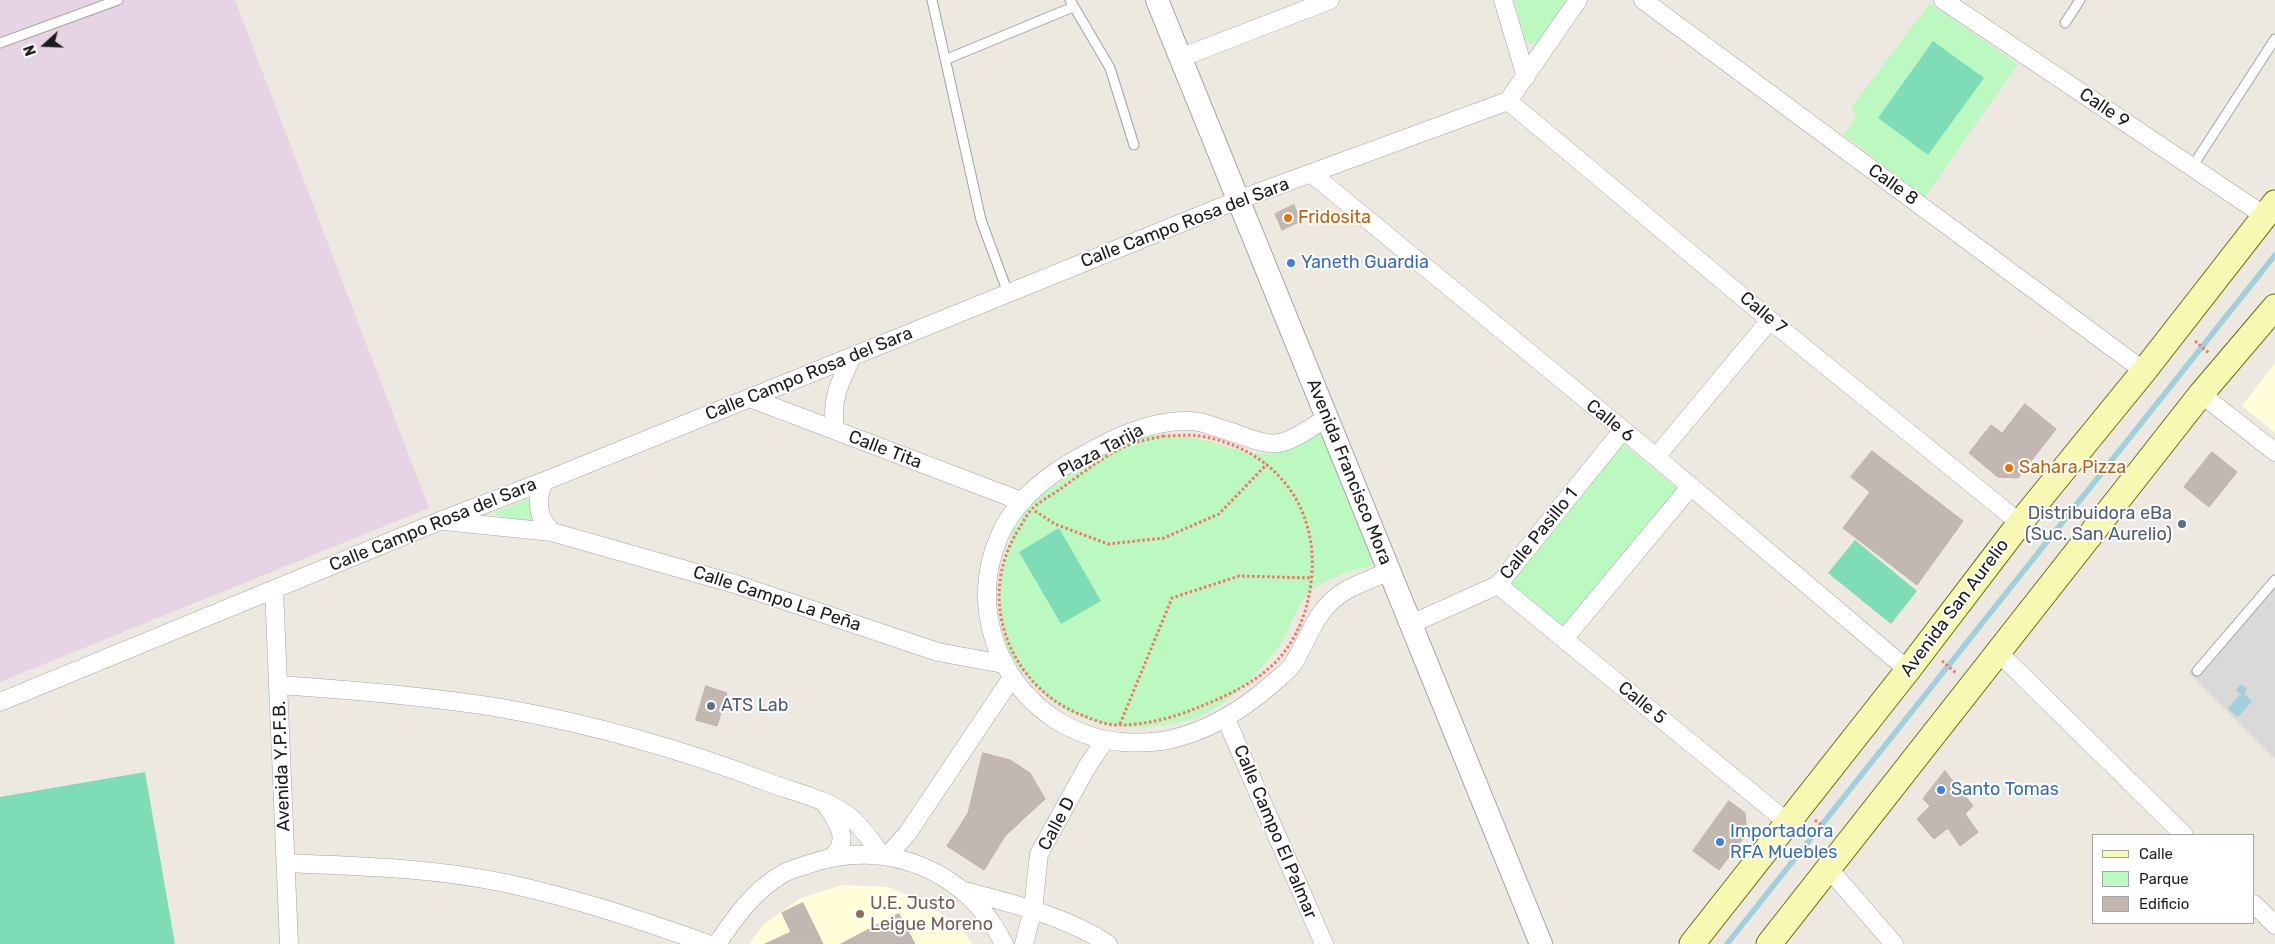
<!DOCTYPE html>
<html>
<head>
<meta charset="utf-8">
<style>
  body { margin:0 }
  #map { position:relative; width:2275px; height:944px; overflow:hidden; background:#ede9e1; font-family:Rubik,sans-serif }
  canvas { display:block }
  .legend { position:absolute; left:2092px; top:834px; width:162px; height:90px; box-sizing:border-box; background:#fff; border:1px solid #a4a4a4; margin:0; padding:6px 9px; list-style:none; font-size:15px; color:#1c1c1c }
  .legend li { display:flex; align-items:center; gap:10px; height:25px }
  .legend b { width:25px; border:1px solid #a4a4a4 }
  .north { position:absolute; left:20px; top:20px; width:50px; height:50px; -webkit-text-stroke:4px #fff; paint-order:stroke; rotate:250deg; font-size:14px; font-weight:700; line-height:20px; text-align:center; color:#1c1c1c }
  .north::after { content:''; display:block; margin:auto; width:18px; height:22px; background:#1c1c1c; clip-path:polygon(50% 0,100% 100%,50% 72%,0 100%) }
</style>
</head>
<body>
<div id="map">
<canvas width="2275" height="944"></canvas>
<ul class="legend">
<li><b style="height:6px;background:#f7f9b3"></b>Calle</li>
<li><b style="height:14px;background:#bcf9c0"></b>Parque</li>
<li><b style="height:14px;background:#c2b8b1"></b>Edificio</li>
</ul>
<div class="north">N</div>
</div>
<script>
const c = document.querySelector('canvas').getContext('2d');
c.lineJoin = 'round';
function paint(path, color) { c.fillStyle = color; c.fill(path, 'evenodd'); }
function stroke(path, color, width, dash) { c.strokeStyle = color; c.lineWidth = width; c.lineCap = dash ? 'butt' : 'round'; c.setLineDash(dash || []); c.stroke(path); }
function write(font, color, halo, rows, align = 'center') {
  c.font = font + ' Rubik,sans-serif'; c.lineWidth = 4; c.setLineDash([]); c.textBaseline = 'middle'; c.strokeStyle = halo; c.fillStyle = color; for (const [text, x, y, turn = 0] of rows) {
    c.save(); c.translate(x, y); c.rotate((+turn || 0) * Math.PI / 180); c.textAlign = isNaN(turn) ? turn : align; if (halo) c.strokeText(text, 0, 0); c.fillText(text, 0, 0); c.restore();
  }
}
paint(new Path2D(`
  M2275,573V759L2189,673Z`), '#dad9d9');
paint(new Path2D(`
  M0,0H235L429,508L0,682Z`), '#e6d3e3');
paint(new Path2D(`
  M2275,363V433L2242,406Z
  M842,885L887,887L930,904L964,933L972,944H749L763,925L799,899Z`), '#fffed8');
paint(new Path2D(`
  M1514,0H1568L1540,43L1530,44L1525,40Z
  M1930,3L2018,64L1925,197L1844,135L1857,114L1850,109Z
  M1317,426L1376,564C1354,570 1322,578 1307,595C1297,607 1291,626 1283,640C1265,668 1224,710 1192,719C1132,737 1067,727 1026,676C1020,668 1010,658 1007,649C1001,627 999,602 1001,579C1004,548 1015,517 1040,497C1063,477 1122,441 1151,435C1158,434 1167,436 1174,436C1238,437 1258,482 1317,426Z
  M1622,443L1678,489L1563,627L1509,582Z
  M533,497L535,521L497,516L495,512Z`), '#bcf9c0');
paint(new Path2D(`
  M1933,41L1984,78L1928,155L1878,118Z
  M1059,528L1101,601L1061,624L1019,552Z
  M1855,540L1917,591L1891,624L1828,573Z
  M145,772L175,944H0V797Z`), '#7eddb6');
paint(new Path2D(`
  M2241,684L2247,689L2244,694L2252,701L2238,717L2228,709L2239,695L2242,696L2236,690Z`), '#a1cfdb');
stroke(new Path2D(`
  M1727,944L2275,255`), '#a1cfdb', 5.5);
const building = new Path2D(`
  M1294,205L1301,221L1282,230L1275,214Z
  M2025,404L2056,429L2018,478L1998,477L1969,453L1991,425L2002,433Z
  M1872,451L1963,521L1917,585L1843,528L1870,492L1851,477Z
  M2212,452L2237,472L2209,507L2184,487Z
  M706,686L727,693L717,726L696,720Z
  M983,753L1010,760L1030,773L1045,799L1005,836L984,870L947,846L968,813Z
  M1945,771L1973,806L1965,814L1978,832L1960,846L1948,828L1934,839L1917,819L1930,806L1923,799Z
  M1729,801L1745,813L1747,833L1719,870L1693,851Z
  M803,903L823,944H765L791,932L782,913Z
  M899,914L915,944H841Z`);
paint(building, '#c2b8b1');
stroke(building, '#bfafa4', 1);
const service = new Path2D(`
  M932,0L981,220L1008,293
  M1070,0L1110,68L1134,145
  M2065,23L2080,0
  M0,43L118,0
  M947,59L1073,7
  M2192,167L2275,39
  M2197,671L2275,580`);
const minor = new Path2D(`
  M1503,0L1526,77
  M1643,0L2144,371
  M1943,0L2265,216
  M1180,58L1330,0
  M1508,101L1770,320L2020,523
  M1311,173L1656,457L1908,670
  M2201,394L2275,452
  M750,398L1021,501
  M1326,419C1310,427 1287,447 1268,443C1253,441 1239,434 1225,430C1214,427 1202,421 1191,421C1146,419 1104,443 1066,465C1039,482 1011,507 999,537C959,628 1023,734 1122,742C1138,743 1156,743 1172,739C1210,730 1242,710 1271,685C1278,678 1288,672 1293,664C1308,640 1315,612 1339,595C1353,584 1374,579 1389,571
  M835,430C831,399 839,384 852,357
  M1656,457L1770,320
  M545,481C535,499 537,517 552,532
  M444,521L552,532L735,584L938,652L1003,664
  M1498,585L1786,821
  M274,589L289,944
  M1411,624L1498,585L1622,431
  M1564,639L1691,486
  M1999,653L2184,835
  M278,685C353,690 427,696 501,708C591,724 681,749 767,782C793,792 828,799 850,817C863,828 872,841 881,855
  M0,702L440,521L545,481L1238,200L1508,101L1578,0
  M1226,719L1324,944
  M826,805C837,822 851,839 833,856
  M887,856L907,834L1011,679
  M286,863C359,866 433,868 505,883C575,898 641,920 708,944
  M1828,868L1894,944
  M964,891C1014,904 1065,916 1108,944
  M2254,904L2275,925
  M717,944C737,915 753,891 784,873C792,869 801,867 809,864C887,837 968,871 1004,944
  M1024,944L1033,909L1039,854L1087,767L1105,740`);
const tertiary = new Path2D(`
  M1157,0L1541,944`);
const secondary = new Path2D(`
  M1692,944L1908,670L2020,523L2144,371L2275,203
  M1769,944L2201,394L2275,307`);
stroke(service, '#a3a3a3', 11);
stroke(minor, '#a3a3a3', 19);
stroke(tertiary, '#a3a3a3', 24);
stroke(secondary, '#677005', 27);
stroke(new Path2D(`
  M2195,341L2209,353
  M1163,436C1175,436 1188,434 1200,436C1271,448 1316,501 1312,572C1310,603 1301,631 1282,655C1261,681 1225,697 1194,709C1172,718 1144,725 1120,725C1107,726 1092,719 1079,714C1008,684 975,597 1019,529C1023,523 1026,515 1032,509C1039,502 1050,496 1059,490C1080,475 1102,457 1126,446C1137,441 1151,439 1163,436Z
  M1035,511L1055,524L1108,544L1164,538L1219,514L1267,464
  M1942,661L1956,673
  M1120,724L1172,598L1239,576L1312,578
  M1815,820L1830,832`), '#f97266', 3, [2.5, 2.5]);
stroke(service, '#fff', 9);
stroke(minor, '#fff', 18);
stroke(tertiary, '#fff', 22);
stroke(secondary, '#f7f9b3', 25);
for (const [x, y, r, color] of [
  [1288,218,5,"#e8710a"],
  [1291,263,5,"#3f7fe0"],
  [2009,468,5,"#e8710a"],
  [2182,524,5,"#5c6f8a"],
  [711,706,5,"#5c6f8a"],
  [1941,790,5,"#3f7fe0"],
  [1720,842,5,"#3f7fe0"],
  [860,914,5,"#8d6e63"]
]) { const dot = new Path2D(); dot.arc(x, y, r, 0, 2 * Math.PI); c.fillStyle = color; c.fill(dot); stroke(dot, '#fff', 2); }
write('18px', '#1c1c1c', '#fff', [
  ["Calle 9",2104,108,34],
  ["Calle 8",1893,185,36],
  ["Calle Campo Rosa del Sara",1185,223,-21],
  ["Calle 7",1763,313,40],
  ["Calle Campo Rosa del Sara",809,374,-22],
  ["Calle 6",1610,421,39],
  ["Calle Tita",885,450,21],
  ["Plaza Tarija",1101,451,-28],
  ["Avenida Francisco Mora",1349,472,68],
  ["Calle Campo Rosa del Sara",433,525,-22],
  ["Calle Pasillo 1",1539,534,-51],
  ["Calle Campo La Peña",777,599,18],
  ["Avenida San Aurelio",1955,608,-53],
  ["Calle 5",1642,703,39],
  ["Avenida Y.P.F.B.",282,766,-92],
  ["Calle D",1057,824,-62],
  ["Calle Campo El Palmar",1275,832,67]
]);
write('18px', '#c56008', '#fff', [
  ["Fridosita",1298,218],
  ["Sahara Pizza",2019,468]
], 'left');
write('18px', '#366cbe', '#fff', [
  ["Yaneth Guardia",1301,263],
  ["Santo Tomas",1951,790],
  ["Importadora",1730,832],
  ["RFA Muebles",1730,853]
], 'left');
write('18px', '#4e5e75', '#fff', [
  ["Distribuidora eBa",2172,514],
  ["(Suc. San Aurelio)",2172,535],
  ["ATS Lab",721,706,"left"]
], 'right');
write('18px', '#785e54', '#fff', [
  ["U.E. Justo",870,904],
  ["Leigue Moreno",870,925]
], 'left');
</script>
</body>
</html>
